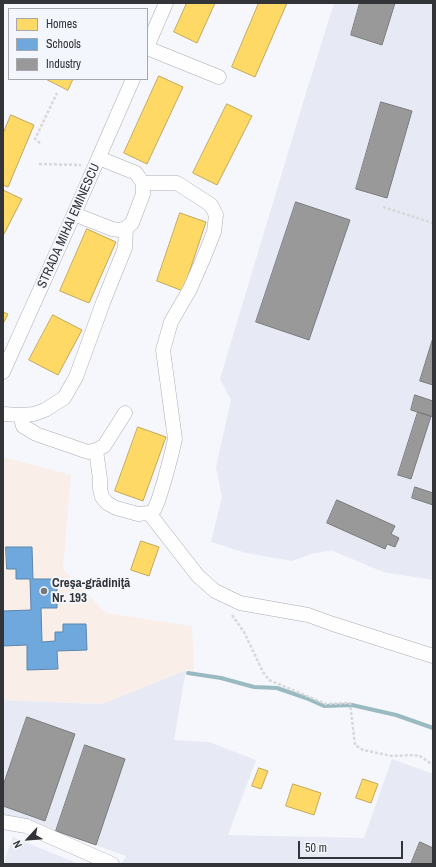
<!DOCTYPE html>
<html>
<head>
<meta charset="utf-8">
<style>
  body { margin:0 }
  #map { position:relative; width:436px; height:867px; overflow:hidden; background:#f6f7fc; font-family:"Archivo Narrow",sans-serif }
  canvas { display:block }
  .frame { position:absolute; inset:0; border:4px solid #333437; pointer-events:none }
  .legend { position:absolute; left:8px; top:8px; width:140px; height:72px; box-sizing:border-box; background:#f4f6fe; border:1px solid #a7a8ae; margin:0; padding:5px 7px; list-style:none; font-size:12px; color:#333437 }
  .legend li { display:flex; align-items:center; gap:8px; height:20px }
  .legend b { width:20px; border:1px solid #a7a8ae }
  .north { position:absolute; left:8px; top:819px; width:40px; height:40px; -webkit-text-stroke:3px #f4f6fe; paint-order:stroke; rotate:244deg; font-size:11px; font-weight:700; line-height:16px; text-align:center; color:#333437 }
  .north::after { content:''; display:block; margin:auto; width:14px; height:18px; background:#333437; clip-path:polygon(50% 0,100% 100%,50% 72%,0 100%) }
  .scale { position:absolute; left:298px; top:841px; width:105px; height:18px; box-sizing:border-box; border:2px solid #333437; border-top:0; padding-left:5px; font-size:12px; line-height:14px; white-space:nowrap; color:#333437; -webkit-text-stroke:3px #f4f6fe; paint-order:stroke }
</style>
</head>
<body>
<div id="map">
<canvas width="436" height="867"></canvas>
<div class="frame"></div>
<ul class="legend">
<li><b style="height:11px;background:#ffd966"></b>Homes</li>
<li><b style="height:11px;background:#6fa8dc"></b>Schools</li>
<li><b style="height:11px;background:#999"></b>Industry</li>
</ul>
<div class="north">N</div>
<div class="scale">50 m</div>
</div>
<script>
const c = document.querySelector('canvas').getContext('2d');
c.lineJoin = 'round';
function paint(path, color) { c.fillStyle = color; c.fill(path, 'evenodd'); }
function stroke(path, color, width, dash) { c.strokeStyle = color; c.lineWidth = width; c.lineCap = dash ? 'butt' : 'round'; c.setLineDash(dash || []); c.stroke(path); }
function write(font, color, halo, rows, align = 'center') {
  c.font = font + ' "Archivo Narrow",sans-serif'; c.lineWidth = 4; c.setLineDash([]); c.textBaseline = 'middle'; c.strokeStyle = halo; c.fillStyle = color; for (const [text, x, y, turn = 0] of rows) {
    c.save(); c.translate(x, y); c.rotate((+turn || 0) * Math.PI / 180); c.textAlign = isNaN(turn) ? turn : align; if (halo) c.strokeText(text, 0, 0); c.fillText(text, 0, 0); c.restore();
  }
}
paint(new Path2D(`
  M334,3H433V580L383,572L331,550L311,554L292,561L246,553L211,542L222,497L216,467L231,400L220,379L306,93Z
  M186,670L174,740L209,742L256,760L228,835L364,838L392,759L433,774V864H125L122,863L126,856L56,831L3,816V700L102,704Z
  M13,837L79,864H3Z`), '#e7eaf5');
paint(new Path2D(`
  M3,457L71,475L63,569L106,613L192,626L194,670H186L102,704L3,700Z`), '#f9efe8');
const homes = new Path2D(`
  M187,3H215L197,43L174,32Z
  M259,3H287L255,77L232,67Z
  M159,76L183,87L147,164L124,153Z
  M46,79H73L68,90Z
  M227,104L252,116L217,185L193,173Z
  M11,115L34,125L8,187L3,185V134Z
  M3,190L22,199L3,236Z
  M180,213L206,222L183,291L157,281Z
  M87,229L116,242L89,303L60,291Z
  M3,312L8,314L3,324Z
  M53,315L82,330L58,375L29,360Z
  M138,427L166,437L143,501L115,491Z
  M141,541L159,547L149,576L131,570Z
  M259,768L268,771L261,789L252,786Z
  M363,779L378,784L371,803L356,798Z
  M293,784L321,793L314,815L286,806Z`);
paint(homes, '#ffd966');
stroke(homes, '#c2a858', 1);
const schools = new Path2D(`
  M6,547H32L33,579H57V608H41L42,642L55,641V632H63V624H86L87,650L57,651L58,669L27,670V645L3,646V611L31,610L30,579H16V569H7Z`);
paint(schools, '#6fa8dc');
stroke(schools, '#5d85aa', 1);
const industry = new Path2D(`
  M360,3H395L382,45L351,35Z
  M381,102L412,111L387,198L356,189Z
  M296,202L350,220L309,340L256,322Z
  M433,338V385L420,381Z
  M415,395L433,401V417L411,410Z
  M418,412L431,416L411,479L398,475Z
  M415,487L433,493V505L412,498Z
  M337,500L395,526L391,534L399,538L395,547L387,544L385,549L327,523Z
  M27,717L75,734L45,821L3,806V786Z
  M85,745L125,759L96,845L56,831Z
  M420,842L433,848V864H411Z`);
paint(industry, '#999');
stroke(industry, '#7a7b7c', 1);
stroke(new Path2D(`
  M188,673L221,678L254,687L277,688L306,698L324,706L352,705L396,715L433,728`), '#9abac2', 4);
const minor = new Path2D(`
  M147,47L166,3
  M147,48L219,77
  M74,214L112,229L119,230L126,228L132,223L143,194V183L136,173L99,158
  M3,372L74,214L133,79
  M3,414L20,415L34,414L45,410L64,398L76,377L104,300L125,248L126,228
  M20,415L23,426L36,434L88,452L96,450L104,446L125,413
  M96,450L100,479V489L102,497L107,503L116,508L138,514L149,513L154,510L158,501L164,482L171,456L175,439L163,350L171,322L190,289L204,257L214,232L216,215L211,205L177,183H143
  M149,513L198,576L215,591L240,603L308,615L333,624L433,656
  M3,822L26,826L112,864`);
stroke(minor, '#acadb1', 15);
stroke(new Path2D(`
  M40,143L35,139L57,93
  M39,164L81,165
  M383,207L433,223
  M232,615L244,632L263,672L269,680L326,704L350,703L355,745L363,750L392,756L413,755L420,756L433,765`), '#d8d8da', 2.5, [3, 2]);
stroke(minor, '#fefeff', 14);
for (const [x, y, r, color] of [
  [44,591,4,"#77787c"]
]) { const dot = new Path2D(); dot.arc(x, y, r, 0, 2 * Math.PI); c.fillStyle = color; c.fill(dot); stroke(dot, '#f4f6fe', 1.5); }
write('13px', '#333437', '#f4f6fe', [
  ["STRADA MIHAI EMINESCU",69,226,-66]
]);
write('bold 13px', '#333437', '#f4f6fe', [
  ["Creşa-grădiniţă",52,584],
  ["Nr. 193",52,599]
], 'left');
</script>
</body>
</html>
